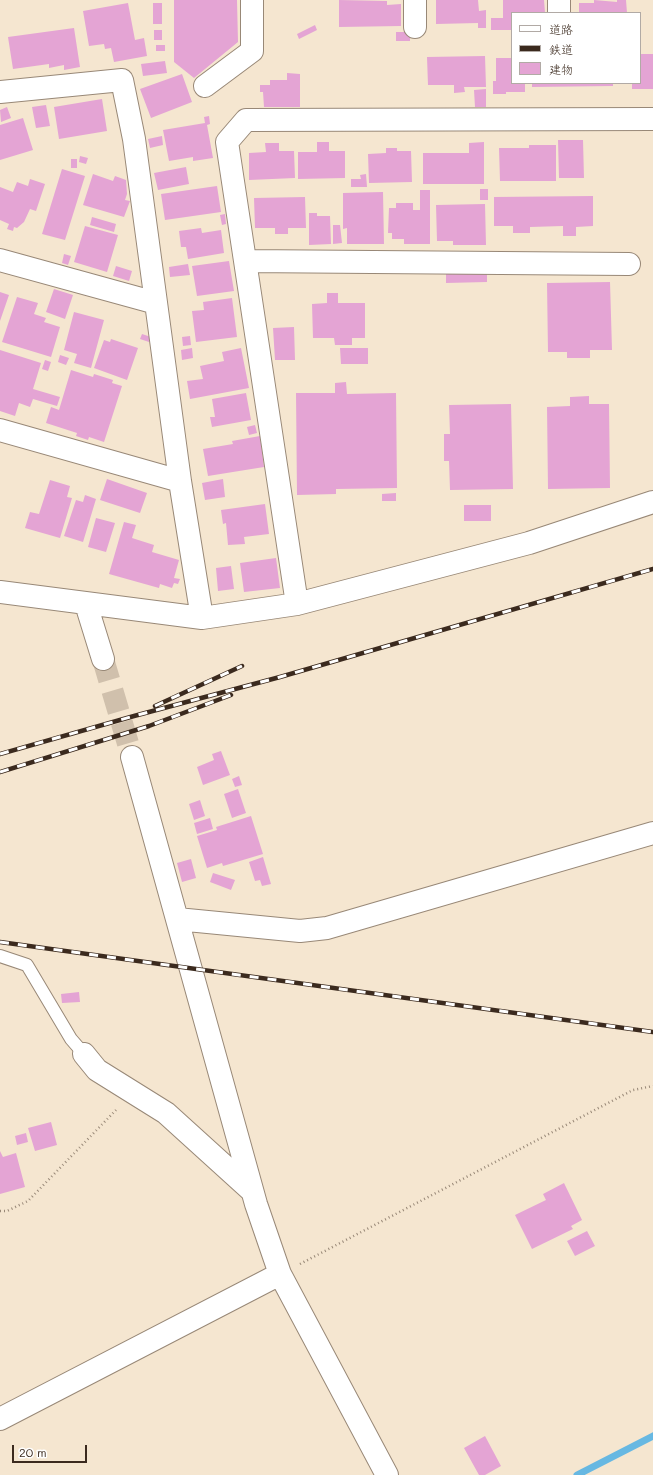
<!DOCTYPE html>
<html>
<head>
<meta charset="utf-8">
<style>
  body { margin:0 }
  #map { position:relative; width:653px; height:1475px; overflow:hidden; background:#f5e6d0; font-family:Mali,"Klee One",sans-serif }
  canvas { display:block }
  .legend { position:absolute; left:511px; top:12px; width:130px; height:72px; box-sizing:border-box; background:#fff; border:1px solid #b1aaa5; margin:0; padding:5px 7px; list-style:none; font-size:12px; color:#3b2a1e }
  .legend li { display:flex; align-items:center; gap:8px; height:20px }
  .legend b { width:20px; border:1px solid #b1aaa5 }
  .scale { position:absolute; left:12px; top:1445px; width:75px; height:18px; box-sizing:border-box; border:2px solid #3b2a1e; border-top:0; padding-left:5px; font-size:12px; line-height:14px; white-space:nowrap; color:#3b2a1e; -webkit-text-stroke:3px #fff; paint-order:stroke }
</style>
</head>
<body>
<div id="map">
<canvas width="653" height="1475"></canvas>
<ul class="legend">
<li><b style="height:5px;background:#fff"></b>道路</li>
<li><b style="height:5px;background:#3b2a1e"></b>鉄道</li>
<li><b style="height:11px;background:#e4a4d4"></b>建物</li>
</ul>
<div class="scale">20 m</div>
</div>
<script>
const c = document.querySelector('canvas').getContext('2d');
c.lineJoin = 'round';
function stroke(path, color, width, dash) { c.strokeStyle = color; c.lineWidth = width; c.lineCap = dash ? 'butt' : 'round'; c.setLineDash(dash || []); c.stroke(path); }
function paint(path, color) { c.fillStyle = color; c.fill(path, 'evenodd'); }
stroke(new Path2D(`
  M577,1475L653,1436`), '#67b8e2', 7);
paint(new Path2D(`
  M174,0H237L238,42L194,78L174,62Z
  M339,0L387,1V5L401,4V26L339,27Z
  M436,0H478L479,11L486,10V28H478V23L436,24Z
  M503,0H544L545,13H512V30H491V18H503Z
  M594,0L617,2V0H626L627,13H579V3H594Z
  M128,3L135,40L144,38L147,56L114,62L111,48L105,49L104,44L89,46L83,11Z
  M153,3H162V24H153Z
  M315,25L317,30L299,39L297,34Z
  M74,28L80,67L64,70V65L49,68V64L13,69L8,37Z
  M154,30H162V40H154Z
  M396,32H410V41H396Z
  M156,45H165V51H156Z
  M640,54H653V89H632V83H640Z
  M485,56L486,87H464L465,92L454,93V85H428L427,57Z
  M496,58H512V83H525V92H506V94H493V81H496Z
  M165,61L167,73L143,76L141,64Z
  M287,73L300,74V107H264L263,92H260V85H270V80H287Z
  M182,74L192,102L151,118L140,89Z
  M532,83H613V86L532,87Z
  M486,89V107H475L474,90Z
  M102,99L107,131L59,139L54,107Z
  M46,105L50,126L36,128L32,107Z
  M7,107L11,118L1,122L0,110Z
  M209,116L210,124L207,125L213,158L193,161V157L169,161L163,130L205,123L204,117Z
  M23,118L33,150L0,160V125Z
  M162,136L163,145L150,148L148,139Z
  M558,140H583L584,178H559Z
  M317,142H329V151H345V178L298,179V152H317Z
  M484,142V184H423V153H469V143Z
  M265,143H279V151H294L295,178L249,180V153L266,152Z
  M529,145H556V181H500L499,148H529Z
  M386,148H397V151H411L412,182L369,183L368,154L386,153Z
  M80,156L88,158L86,164L79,162Z
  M71,159H77V168H71Z
  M186,167L189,184L158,190L154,173Z
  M62,169L85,176L65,240L42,234Z
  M93,174L113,181L115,176L126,180L127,194L125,200L130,201L124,217L83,205Z
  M366,174L367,187H351V179H361L360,175Z
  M30,179L45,184L36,211L30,209L24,222L17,228L14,227L13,231L7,229L9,224L0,220V187L13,192L17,182L28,186Z
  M217,186L221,212L165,220L161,194Z
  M480,189H488V200H480Z
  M420,190H430V244H404V239H392V233H388L389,208H396V203H413V210H420Z
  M383,192L384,244H347V228L343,229V193Z
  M593,196V226L576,227V236H563V226L530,227V233H513V226H494V197Z
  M305,197L306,228H288V234H275V228H255L254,198Z
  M485,204L486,245H453V241H437L436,205Z
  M309,213H317V216H330L331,244L309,245Z
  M225,214L226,224L222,225L220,215Z
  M92,217L116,224L114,232L90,225Z
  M333,225H340L342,243L333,244Z
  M85,226L118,235L107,272L74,262Z
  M201,228L202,233L221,230L224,253L188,259L186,247H181L179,231Z
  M64,254L71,256L68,265L62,263Z
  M229,261L234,291L197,296L192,266Z
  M188,264L190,275L170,277L169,267Z
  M116,266L132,271L129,281L113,276Z
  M487,272V282L446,283V273Z
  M610,282L612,350H590V358H567V352H548L547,283Z
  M54,289L73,295L65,319L46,312Z
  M0,292L9,295L0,321Z
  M327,293H338V303H365V338H352V345H335L334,338H313L312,304L327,303Z
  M17,297L38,303L34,314L46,318L44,322L60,327L51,357L2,342Z
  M232,298L237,337L196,342L192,311L204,310L203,302Z
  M74,312L104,320L91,368L74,363L77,354L64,350Z
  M294,327L295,360H275L273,328Z
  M142,334L151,337L149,342L140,339Z
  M190,336L191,345L183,346L182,337Z
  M111,339L138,348L127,380L94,368L104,340L110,342Z
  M192,348L193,358L182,360L181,350Z
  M241,348L249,388L190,399L187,381L203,379L200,366L224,361L222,352Z
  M340,348H368V364H341Z
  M0,350L41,363L33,389L60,397L57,406L33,399L30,407L19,403L15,416L0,411Z
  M60,355L69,358L66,365L58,362Z
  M45,360L51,362L48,371L42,369Z
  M71,370L93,377L94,374L113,380L112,383L122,386L104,442L89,437L88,440L76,436L77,433L46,423L51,407L59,410Z
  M346,382L347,394L396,393L397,488L336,489V494L297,495L296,393H335V383Z
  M246,393L251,420L212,427L210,417H215L212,399Z
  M589,396V404H609L610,488L548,489L547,407L570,406V397Z
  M511,404L513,489L450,490L449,461H444V434H450L449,405Z
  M255,425L257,433L249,435L247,427Z
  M260,436L264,467L208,476L203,449L233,444L232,441Z
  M107,479L147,493L140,513L100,500Z
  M223,479L225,497L205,500L202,483Z
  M50,480L70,486L67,497L72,498L60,538L25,528L30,512L39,514Z
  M396,493V501H382V494Z
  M85,495L96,499L83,542L64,536L76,500L83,502Z
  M265,504L269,534L244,537L245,544L228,545L226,523L223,524L221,510Z
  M464,505H491V521H464Z
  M96,518L115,523L106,552L88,547Z
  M124,522L136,525L132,538L154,545L152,552L179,560L174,578L180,579L178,584L174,583L172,588L160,584L159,588L109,574Z
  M276,558L280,588L244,592L240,563Z
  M231,566L234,589L218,591L216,568Z
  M221,751L230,775L203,785L197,767L214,760L212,754Z
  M239,776L242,785L235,787L232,779Z
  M238,789L246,813L232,818L224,794Z
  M200,800L205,816L194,820L189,804Z
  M251,816L263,854L223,866L222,863L207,868L197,836L217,830L216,827Z
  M210,818L213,829L197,834L194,823Z
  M263,857L271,884L262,886L260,880L255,881L249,862Z
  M191,859L196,878L182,882L177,863Z
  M213,873L235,880L231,890L210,882Z
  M79,992L80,1002L62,1003L61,994Z
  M51,1122L57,1145L35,1151L28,1128Z
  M26,1133L28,1142L17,1145L15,1136Z
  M0,1151L3,1157L16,1153L25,1187L0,1194Z
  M564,1183L582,1220L571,1226L573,1229L532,1249L515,1215L546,1200L543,1194Z
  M587,1231L595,1246L575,1256L567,1241Z
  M485,1436L501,1466L485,1475H479L464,1448Z`), '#e4a4d4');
stroke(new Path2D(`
  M103,659L132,757`), '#d0c0ac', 22, [22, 11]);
const service = new Path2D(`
  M0,956L27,965L71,1039L84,1054`);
const minor = new Path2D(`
  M559,0V13
  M415,27V0
  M205,86L252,51V0
  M0,92L122,80L134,139L180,481L202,618
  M0,260L156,303
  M245,261L629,264
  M0,430L180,481
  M0,592L202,618L297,604L529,543L653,502
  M86,604L103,659
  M297,604L227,142L246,120L653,119
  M132,757L256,1204L280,1274L387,1475
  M177,919L300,931L327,928L653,833
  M84,1054L97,1070L166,1113L252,1191
  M0,1419L280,1274`);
stroke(service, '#988877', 14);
stroke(minor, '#988877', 24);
stroke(new Path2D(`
  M0,1211H7L28,1201L116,1110
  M300,1264L633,1090L653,1086`), '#988877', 2.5, [1, 3]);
stroke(service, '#fff', 12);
stroke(minor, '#fff', 22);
const rail = new Path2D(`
  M155,706L242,666
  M0,754L134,716L280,677L653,569
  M0,772L149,726L231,695
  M0,942L653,1032`);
stroke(rail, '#3b2a1e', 4.5);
stroke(rail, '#fff', 3, [9]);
</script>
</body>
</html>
